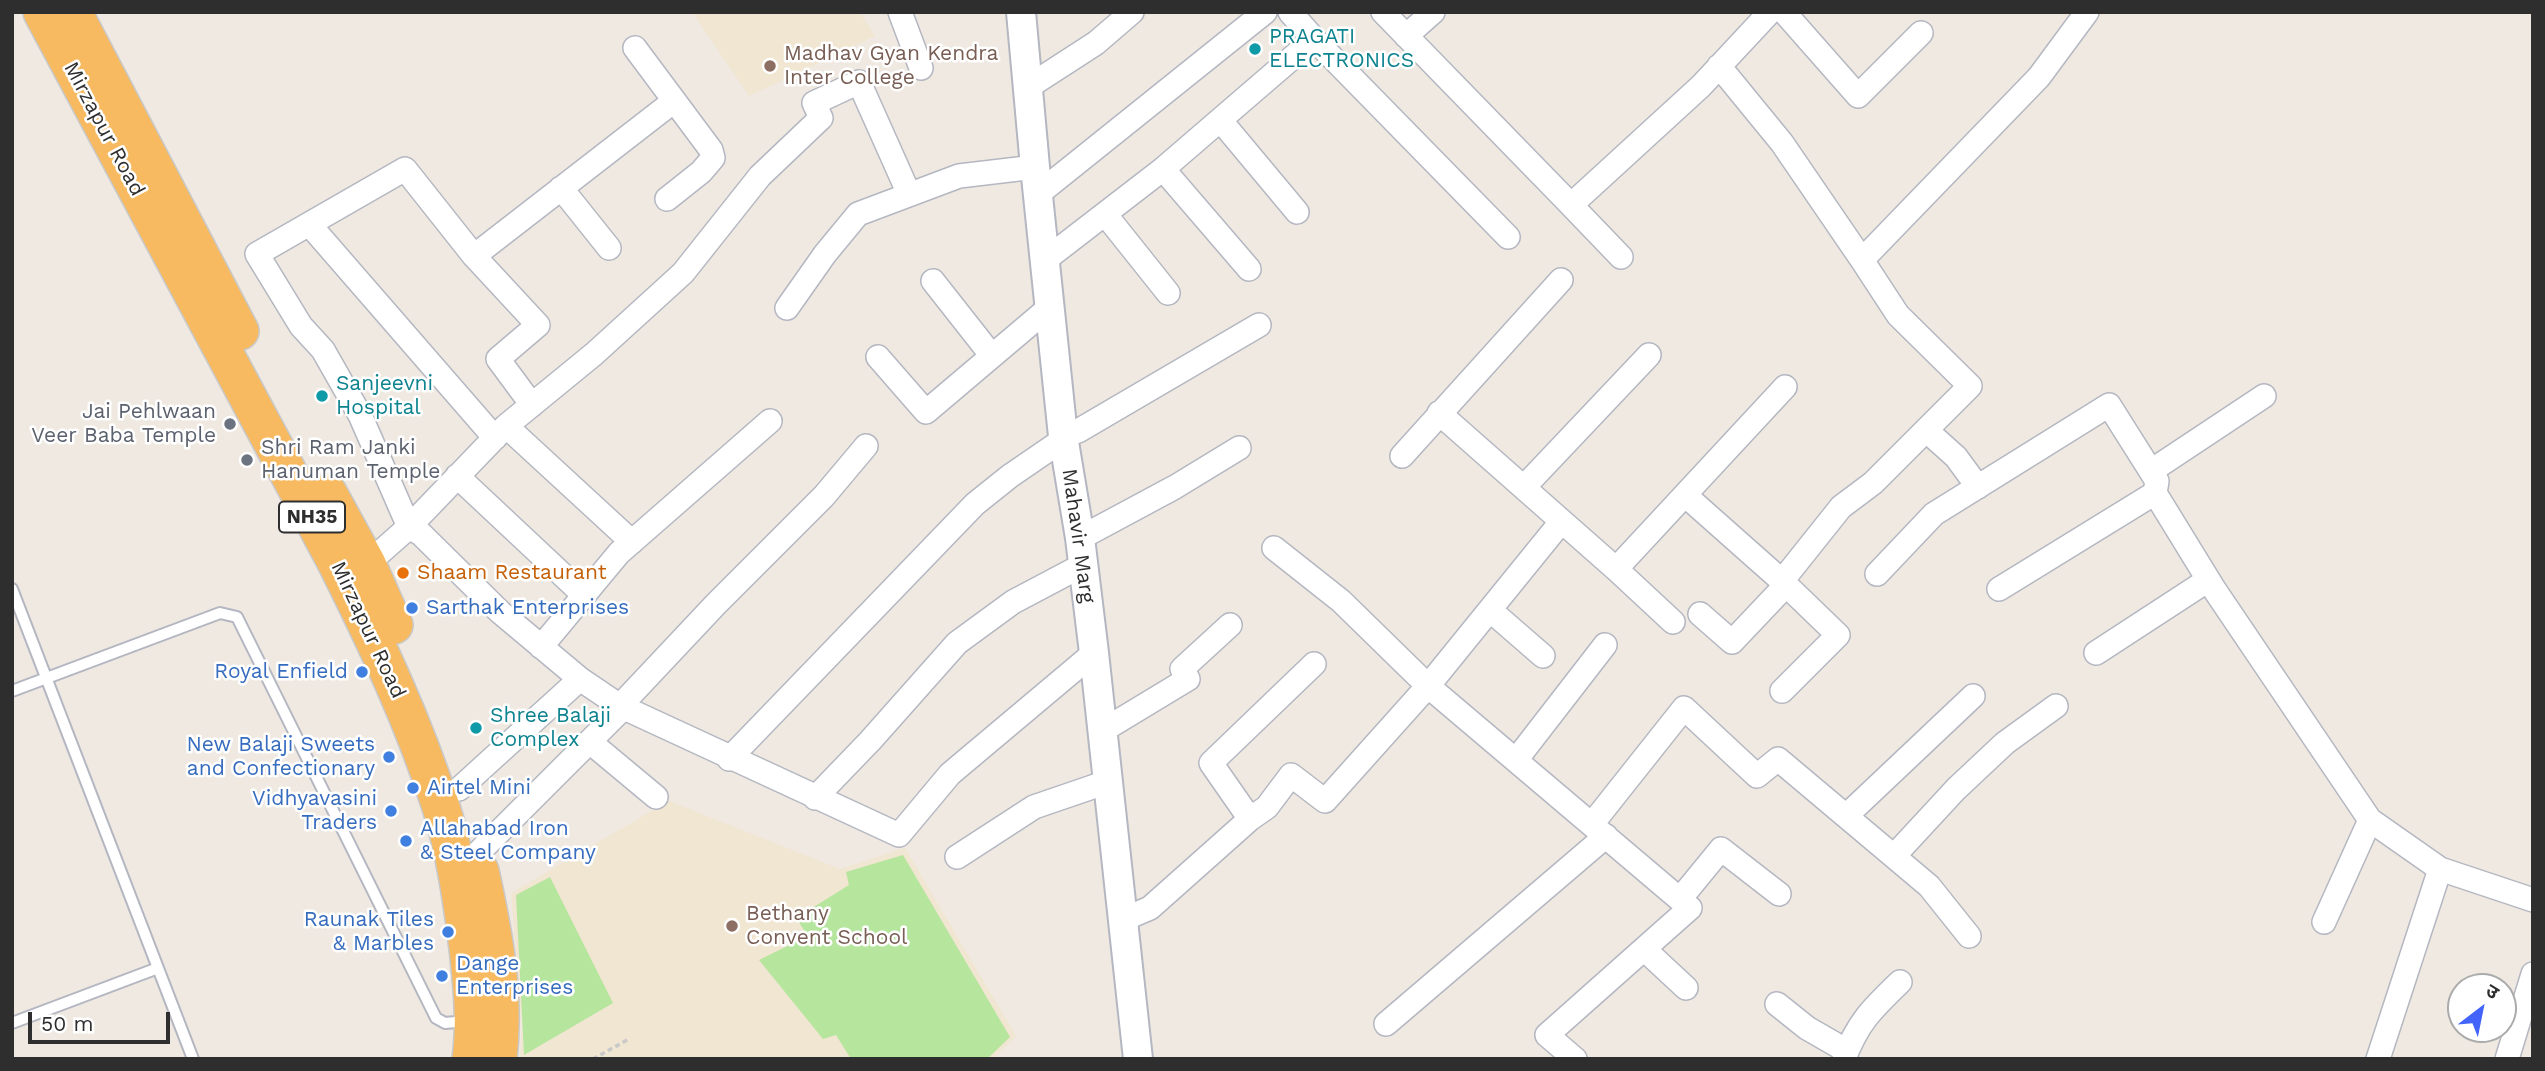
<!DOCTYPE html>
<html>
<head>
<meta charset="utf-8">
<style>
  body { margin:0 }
  #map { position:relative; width:2545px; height:1071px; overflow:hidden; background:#efe9e1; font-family:"Work Sans","Noto Sans Devanagari",sans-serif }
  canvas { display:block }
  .frame { position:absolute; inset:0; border:14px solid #2e2e2e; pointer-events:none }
  .north { position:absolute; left:2447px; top:973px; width:70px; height:70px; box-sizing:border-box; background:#fff; border:2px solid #ababab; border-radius:50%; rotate:32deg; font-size:19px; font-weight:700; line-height:28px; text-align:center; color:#2e2e2e }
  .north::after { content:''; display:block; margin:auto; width:24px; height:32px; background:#4264fb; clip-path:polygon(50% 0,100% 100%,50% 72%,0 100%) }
  .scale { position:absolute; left:28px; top:1012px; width:142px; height:32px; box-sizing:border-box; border:4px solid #2e2e2e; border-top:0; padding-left:9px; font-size:21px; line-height:24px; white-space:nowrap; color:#2e2e2e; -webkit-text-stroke:5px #fff; paint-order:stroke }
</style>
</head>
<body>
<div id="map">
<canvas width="2545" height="1071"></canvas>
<div class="frame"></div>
<div class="north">उ</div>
<div class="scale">50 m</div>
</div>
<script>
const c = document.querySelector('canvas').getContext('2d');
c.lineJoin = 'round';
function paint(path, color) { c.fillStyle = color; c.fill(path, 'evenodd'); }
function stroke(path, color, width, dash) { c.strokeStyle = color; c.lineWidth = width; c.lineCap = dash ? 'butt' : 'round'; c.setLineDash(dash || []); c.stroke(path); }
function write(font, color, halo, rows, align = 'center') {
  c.font = font + ' "Work Sans",sans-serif'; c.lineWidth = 5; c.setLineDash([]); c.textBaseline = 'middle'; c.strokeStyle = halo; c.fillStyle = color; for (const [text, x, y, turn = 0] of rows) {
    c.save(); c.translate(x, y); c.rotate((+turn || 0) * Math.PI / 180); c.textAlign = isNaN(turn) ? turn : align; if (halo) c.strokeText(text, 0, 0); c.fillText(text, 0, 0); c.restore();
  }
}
paint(new Path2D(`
  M692,12H860L875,36L749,96Z
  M669,801L840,869L905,848L1016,1036L993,1059H520L522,1028L511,893Z`), '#f0e6d1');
paint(new Path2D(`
  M903,855L1010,1037L987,1059H851L836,1035L823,1039L759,960L808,936L796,918L849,885L846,872Z
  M550,877L613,1003L524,1055L516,895Z`), '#b6e59e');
const service = new Path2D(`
  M12,589L193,1059
  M12,691L220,613L237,617L436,1018L445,1023L467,1021
  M12,1023L158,968`);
const minor = new Path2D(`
  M900,12L921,68
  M1290,12L1314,39
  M1383,12L1571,205L1701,86L1770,12
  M1784,12L1858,96L1921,33
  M1406,36L1433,12
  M635,48L711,150L713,158L701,172L667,199
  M1719,66L1782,143L1862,260L2039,77L2087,12
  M1028,87L1096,43L1132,12
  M1221,121L1297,212
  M1163,169L1249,269
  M561,188L609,248
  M1038,194L1265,12
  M1571,205L1621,257
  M1105,214L1168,293
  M309,224L495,438
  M474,256L674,101
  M1045,260L1163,169L1314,39L1508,237
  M933,281L992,356
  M787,308L825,254L858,214L959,176L1035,167
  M878,357L926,412L1050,307
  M532,405L498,359L538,325L474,256L405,169L257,254L301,326L323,350L360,415L409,527L421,534L500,612L580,679L620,706L899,835L950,774L1094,653
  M1439,413L1616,569L1785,387
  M506,426L632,542
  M1927,431L1956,457L1978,487
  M1063,436L1078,431L1259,325
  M1402,456L1561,280
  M2151,471L2264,396
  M457,476L584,595
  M1524,487L1649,355
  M1685,495L1782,581L1838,635L1782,691
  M1080,538L1175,487L1239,448
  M1274,548L1341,601L1428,686L1690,908L1547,1035L1575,1059
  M367,564L409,527L506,426L594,354L683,273L760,176L821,118L814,103L859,82L909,194
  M1616,569L1673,622
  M1877,574L1934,514L2109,405L2157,481L2155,493L2214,589L2370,820L2440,869L2378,1059
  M1782,581L1841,507L1873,483L1970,386L1898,315L1862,260
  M1999,589L2155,493
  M1490,610L1543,656
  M1700,614L1732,642L1786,585
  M541,647L619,553L770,421
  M2096,653L2208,580
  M620,706L716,604L824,496L866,446
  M1102,731L1188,679L1182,669L1230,625
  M590,742L656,797
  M729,759L975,504L1010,476L1064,439
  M1516,760L1605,645
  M459,789L580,679
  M815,798L870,741L957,643L1013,602L1083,565
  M1846,816L1973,696
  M1250,819L1211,763L1314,664
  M1592,824L1684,708L1757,776L1778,759L1929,886L1969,936
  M1894,856L1956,789L2005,743L2056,706
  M957,857L1034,807L1107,782
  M2440,869L2533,900
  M457,874L623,708
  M1680,899L1721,849L1779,894
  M1122,920L1150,908L1250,819L1267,807L1291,775L1325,801L1428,686L1561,522
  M2324,922L2370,820
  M1644,949L1686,988
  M1777,1004L1807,1028L1847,1051
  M1386,1024L1606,836
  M1844,1059C1858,1022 1872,1009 1900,982
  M2507,1059L2533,974`);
const tertiary = new Path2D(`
  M1021,12L1035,167L1063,436L1080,538L1094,653L1138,1059`);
const trunk = new Path2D(`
  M42,12L336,562C376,642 414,722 441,807C455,851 462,901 468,948C472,984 476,1022 471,1059
  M73,12L240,331
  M328,493L367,564L394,625
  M480,871C494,934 505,994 498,1059`);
stroke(service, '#b4b7c1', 14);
stroke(minor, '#b4b7c1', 26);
stroke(tertiary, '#b4b7c1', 32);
stroke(trunk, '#c9c9c9', 40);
stroke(new Path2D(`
  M593,1059L629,1039`), '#c9c9c9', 3.5, [5, 3.5]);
stroke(service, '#fff', 10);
stroke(minor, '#fff', 23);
stroke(tertiary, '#fff', 28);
stroke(trunk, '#f8ba60', 37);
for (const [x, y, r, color] of [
  [1255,49,7,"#0f9aa8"],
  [770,66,7,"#8d6e63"],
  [322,396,7,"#0f9aa8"],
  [230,424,7,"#6b7280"],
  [247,460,7,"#6b7280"],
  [403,573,7,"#e8710a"],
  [412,608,7,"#3f7fe0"],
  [362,672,7,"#3f7fe0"],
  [476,728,7,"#0f9aa8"],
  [389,757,7,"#3f7fe0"],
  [413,788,7,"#3f7fe0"],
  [391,811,7,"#3f7fe0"],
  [406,841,7,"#3f7fe0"],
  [732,926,7,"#8d6e63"],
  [448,932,7,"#3f7fe0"],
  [442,976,7,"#3f7fe0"]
]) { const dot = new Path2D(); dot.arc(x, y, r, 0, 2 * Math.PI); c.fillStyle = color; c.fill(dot); stroke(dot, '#fff', 2.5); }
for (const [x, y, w] of [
  [312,517,66]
]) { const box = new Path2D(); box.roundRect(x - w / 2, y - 15.5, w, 31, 5); c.fillStyle = '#fff'; c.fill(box); stroke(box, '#2e2e2e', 2); }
write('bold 19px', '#2e2e2e', null, [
  ["NH35",312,517]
]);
write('21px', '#0d838f', '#fff', [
  ["PRAGATI",1269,37],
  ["ELECTRONICS",1269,61],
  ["Sanjeevni",336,384],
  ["Hospital",336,408],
  ["Shree Balaji",490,716],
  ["Complex",490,740]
], 'left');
write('21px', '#785e54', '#fff', [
  ["Madhav Gyan Kendra",784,54],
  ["Inter College",784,78],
  ["Bethany",746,914],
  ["Convent School",746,938]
], 'left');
write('21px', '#2e2e2e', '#fff', [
  ["Mirzapur Road",104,129,62],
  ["Mahavir Marg",1078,536,82],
  ["Mirzapur Road",368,630,65]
]);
write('21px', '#5b616d', '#fff', [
  ["Jai Pehlwaan",216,412],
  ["Veer Baba Temple",216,436],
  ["Shri Ram Janki",261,448,"left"],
  ["Hanuman Temple",261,472,"left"]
], 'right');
write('21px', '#c56008', '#fff', [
  ["Shaam Restaurant",417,573]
], 'left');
write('21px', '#366cbe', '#fff', [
  ["Sarthak Enterprises",426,608],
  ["Royal Enfield",348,672,"right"],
  ["New Balaji Sweets",375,745,"right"],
  ["and Confectionary",375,769,"right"],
  ["Airtel Mini",427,788],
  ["Vidhyavasini",377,799,"right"],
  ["Traders",377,823,"right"],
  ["Allahabad Iron",420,829],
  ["& Steel Company",420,853],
  ["Raunak Tiles",434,920,"right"],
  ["& Marbles",434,944,"right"],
  ["Dange",456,964],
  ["Enterprises",456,988]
], 'left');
</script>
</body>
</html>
